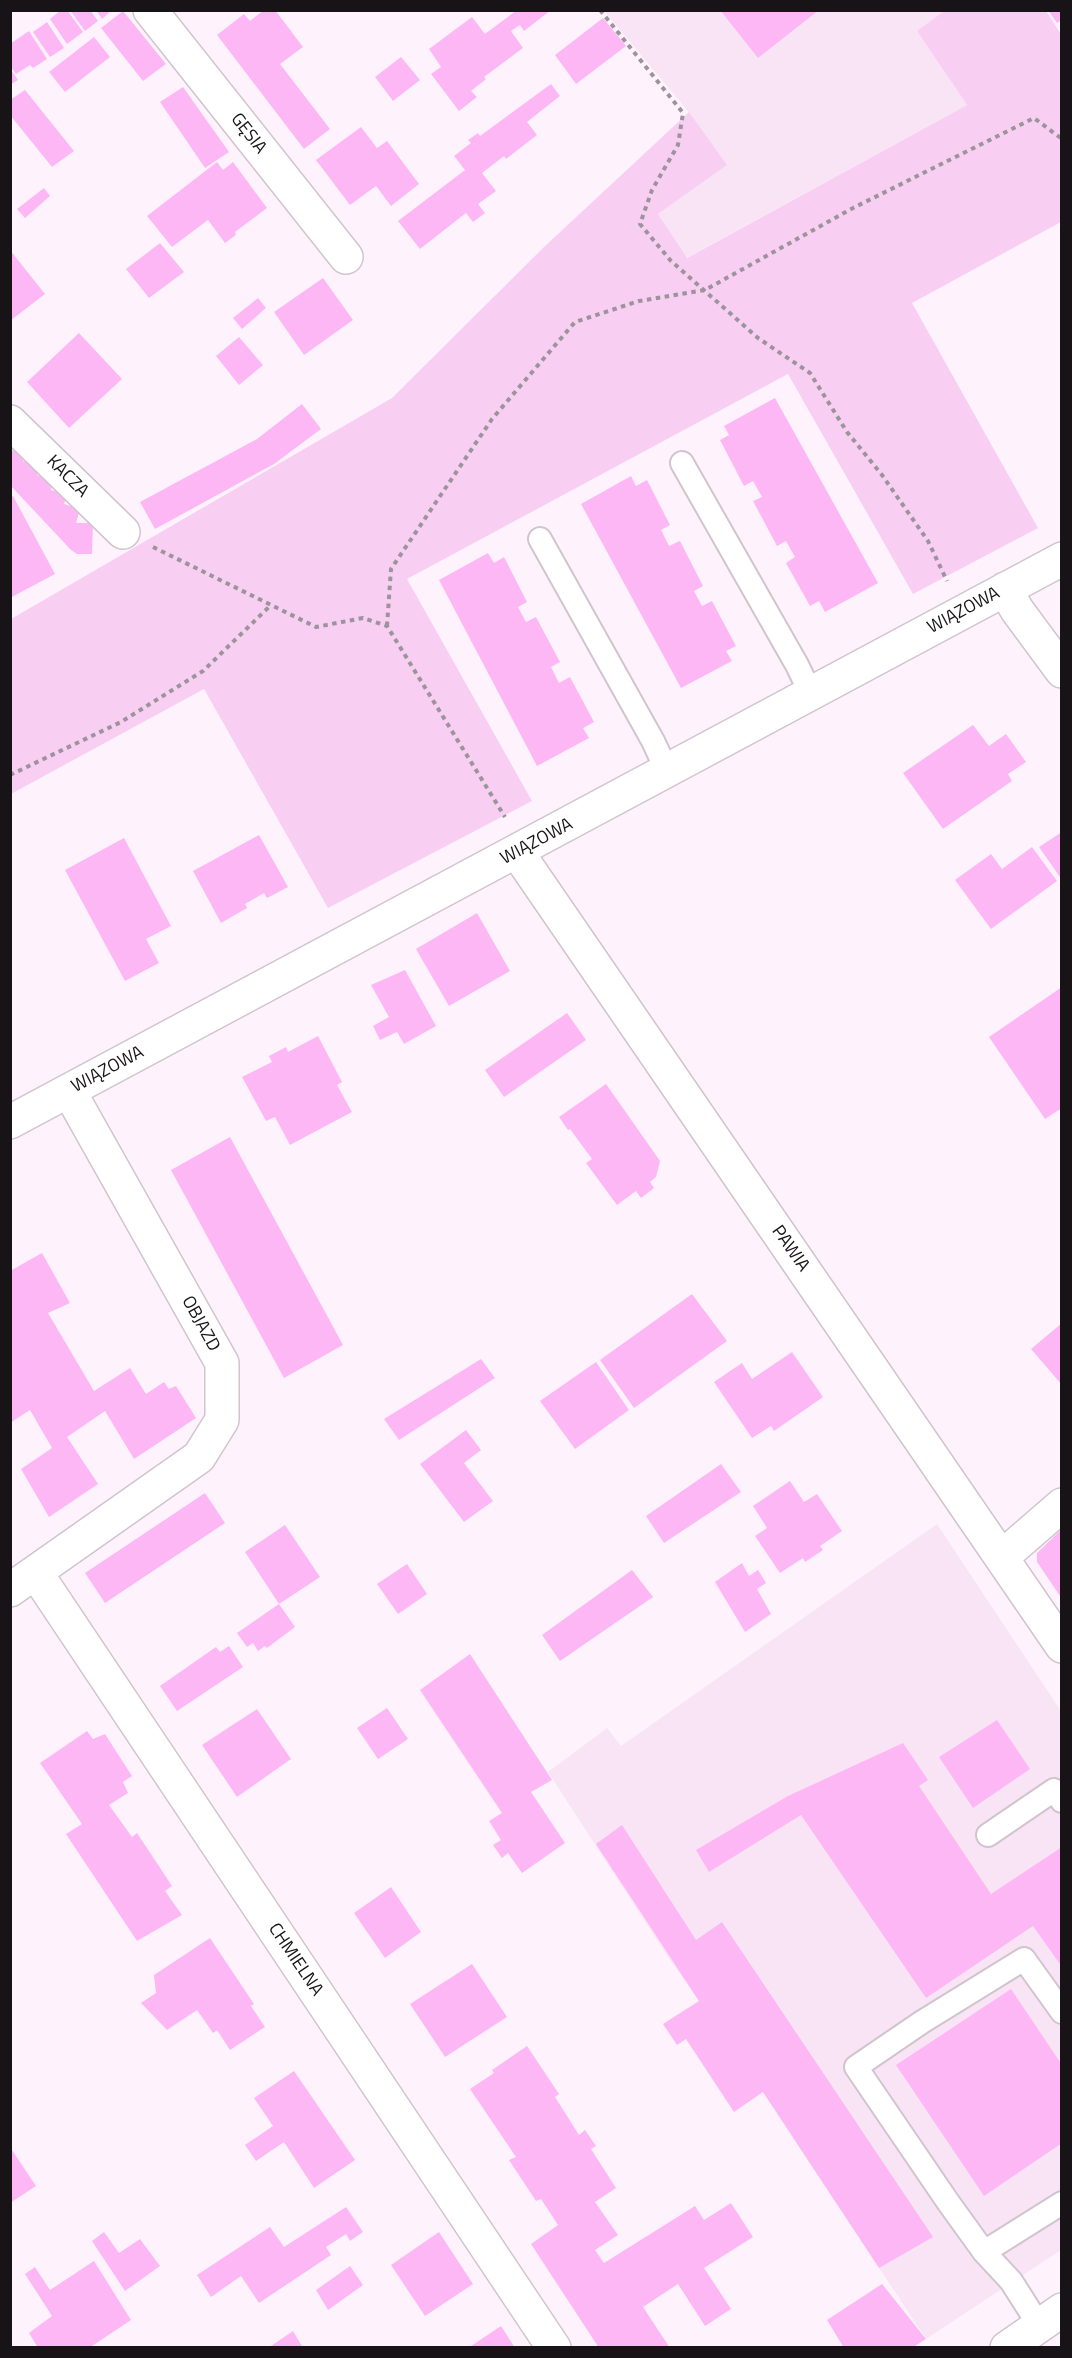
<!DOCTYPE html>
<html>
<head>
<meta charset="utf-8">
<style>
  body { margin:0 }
  #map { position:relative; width:1072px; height:2358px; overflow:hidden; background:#fef3fc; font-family:"Titillium Web",sans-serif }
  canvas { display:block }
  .frame { position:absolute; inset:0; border:12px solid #171317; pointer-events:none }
</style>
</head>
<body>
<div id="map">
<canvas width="1072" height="2358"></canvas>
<div class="frame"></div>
</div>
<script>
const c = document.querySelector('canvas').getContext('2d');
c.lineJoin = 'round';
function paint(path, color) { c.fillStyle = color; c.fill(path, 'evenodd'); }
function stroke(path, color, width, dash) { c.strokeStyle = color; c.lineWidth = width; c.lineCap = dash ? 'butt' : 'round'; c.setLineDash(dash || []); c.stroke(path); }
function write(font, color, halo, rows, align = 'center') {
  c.font = font + ' "Titillium Web",sans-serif'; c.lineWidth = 6; c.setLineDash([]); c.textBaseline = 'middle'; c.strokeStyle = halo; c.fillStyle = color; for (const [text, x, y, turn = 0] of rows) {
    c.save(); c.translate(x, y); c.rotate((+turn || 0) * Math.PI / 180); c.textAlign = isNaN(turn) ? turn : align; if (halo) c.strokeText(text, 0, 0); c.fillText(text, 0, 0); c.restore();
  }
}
paint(new Path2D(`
  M604,11H944L917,31L967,105L686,258L658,214L726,165L689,112Z
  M937,1524L1061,1711V2250L926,2339L763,2092L668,1957L548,1772L607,1728L621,1746Z`), '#f8e4f5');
paint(new Path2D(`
  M944,11H1046L1061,34V222L912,303L1038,528L913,594L788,374L407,579L532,801L328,908L204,689L11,794V619L392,398L544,247L689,112L727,165L658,214L687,258L967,105L917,31Z`), '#f9cef3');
paint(new Path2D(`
  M61,10H67L83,32L67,44L50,19Z
  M70,10H90L98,21L85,31Z
  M96,10H112L102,19Z
  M264,10H275L303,47L280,64L330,129L304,149L217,35L244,14L250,21Z
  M517,10H551L524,31L520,25L511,31L523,48L484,77L486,79L471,91L477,97L459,111L431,74L441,67L429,49L472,17L485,34Z
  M720,10H819L758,58Z
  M1048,10H1062V20L1057,23Z
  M123,11L166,64L143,81L101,28Z
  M603,18L626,46L576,84L555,55Z
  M47,22L64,48L50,57L33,32Z
  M29,31L47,59L33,68L30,65L16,74L10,66V44Z
  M94,37L110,57L65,92L49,72Z
  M401,57L420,80L393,101L375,77Z
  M10,68L18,80L10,85Z
  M551,84L560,96L527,122L537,135L506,159L504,156L482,173L496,191L478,204L485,213L473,222L466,213L420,249L398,221L465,170L454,156L471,143L468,140L478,133L480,136Z
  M183,87L229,152L205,168L160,102Z
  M25,90L74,151L52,167L10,115V100Z
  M361,127L377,148L387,141L419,184L391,206L376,186L350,205L316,160Z
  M217,162L223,170L233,162L267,208L235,232L236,235L225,243L208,220L172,247L147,216Z
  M44,188L50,196L25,218L17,209Z
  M160,243L184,272L149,298L126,269Z
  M10,250L45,294L10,321Z
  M323,278L353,320L304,355L274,312Z
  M258,298L266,308L242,329L233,318Z
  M79,333L122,379L69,428L27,382Z
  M239,337L263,365L239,385L216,356Z
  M775,398L878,583L825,612L819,601L810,606L786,563L795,557L786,541L777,546L753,501L762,497L753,481L744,486L720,440L729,435L724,426Z
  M302,404L321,429L274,464L155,529L140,502L257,439Z
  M10,450L24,454L23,461L39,465L37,475L54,479L51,490L67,494L64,504L80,509L76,523H93L92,554H77L71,550L10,485Z
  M631,476L636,486L647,480L670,525L661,530L669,546L680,541L703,586L694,591L702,606L712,601L736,646L726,651L732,661L681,688L581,504Z
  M13,496L55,574L10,598V497Z
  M488,553L494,563L504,557L527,602L518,607L526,622L536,617L560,662L551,667L559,683L570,677L594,722L583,728L589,738L537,766L439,580Z
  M973,725L989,746L1006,734L1026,762L1008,774L1012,781L943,829L903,773Z
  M1062,832V880L1039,847Z
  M259,835L288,887L267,898L264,893L245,904L247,908L221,923L193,871Z
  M124,838L171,926L146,939L159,963L125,981L65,870Z
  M1032,847L1057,881L991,929L955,880L991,854L1002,869Z
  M477,913L510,971L449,1006L416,949Z
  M405,970L436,1026L404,1044L397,1032L380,1040L373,1026L389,1017L371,985Z
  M1062,987V1108L1045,1119L989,1037Z
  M567,1013L586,1040L504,1097L485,1070Z
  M318,1036L342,1082L337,1085L352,1112L290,1145L275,1117L266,1121L242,1077L272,1062L269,1056L286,1047L288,1052Z
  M606,1084L660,1161L656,1177L650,1182L654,1188L641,1198L636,1191L617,1205L586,1163L592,1159L570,1129L568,1130L559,1117Z
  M230,1137L343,1345L284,1378L171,1170Z
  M42,1253L70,1303L48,1313L94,1391L130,1368L146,1394L164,1382L169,1389L176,1386L196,1418L134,1459L105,1411L67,1437L98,1484L49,1517L21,1469L52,1448L30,1410L10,1423V1271Z
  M692,1294L727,1341L634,1408L600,1360Z
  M1062,1323V1385L1031,1349Z
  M792,1352L823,1397L774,1431L771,1426L752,1438L714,1382L742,1363L752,1379Z
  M481,1359L495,1378L399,1440L384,1419Z
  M596,1362L629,1410L575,1449L540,1401Z
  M466,1430L481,1450L464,1463L493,1501L464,1522L420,1464Z
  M721,1464L741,1492L664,1543L646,1516Z
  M790,1481L804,1502L817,1494L842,1531L820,1546L823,1550L805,1562L803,1558L780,1573L755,1536L767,1528L753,1506Z
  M205,1493L225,1523L105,1603L85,1573Z
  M285,1525L320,1577L279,1604L245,1552Z
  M1062,1529V1599L1037,1562V1553Z
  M742,1563L749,1576L758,1570L766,1583L757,1589L771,1614L745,1632L715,1582Z
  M407,1564L427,1594L398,1614L377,1584Z
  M632,1570L653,1597L560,1661L542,1635Z
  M279,1604L295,1627L267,1648L265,1646L258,1651L253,1643L247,1647L237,1633Z
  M229,1646L243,1667L177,1711L160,1686L216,1647L220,1652Z
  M470,1654L552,1780L531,1792L565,1843L522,1873L508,1853L502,1858L493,1845L501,1840L489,1821L502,1813L420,1690Z
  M387,1708L408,1739L378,1759L357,1728Z
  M257,1709L291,1759L237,1797L202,1745Z
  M997,1720L1030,1769L973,1808L939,1757Z
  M87,1731L93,1739L105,1734L132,1776L123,1782L128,1793L109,1805L132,1837L137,1833L172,1886L165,1891L182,1915L137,1941L66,1834L82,1824L40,1763Z
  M903,1743L928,1780L919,1786L991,1894L1062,1847V1967L1033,1926L926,1998L801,1815L709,1872L696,1850L788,1796Z
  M622,1825L696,1940L722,1922L933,2237L879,2268L763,2092L734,2112L686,2039L677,2045L663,2024L699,2001L596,1844Z
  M391,1887L421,1932L385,1958L354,1913Z
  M210,1938L254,2004L251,2006L265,2027L230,2050L217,2030L213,2033L197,2010L167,2030L141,2003L156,1993L154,1975Z
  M472,1964L507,2017L445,2057L410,2004Z
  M1011,1989L1062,2065V2143L984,2196L896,2065Z
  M527,2046L559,2094L555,2097L579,2135L585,2130L596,2146L591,2149L616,2188L595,2202L618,2235L595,2250L604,2263L695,2206L704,2220L731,2203L753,2237L704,2268L731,2309L705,2326L678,2284L643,2307L670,2348H599L531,2244L558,2225L541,2199L536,2201L509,2160L516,2157L470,2089L494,2073L492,2070Z
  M294,2071L355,2160L314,2188L284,2142L256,2161L245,2145L273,2126L254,2098Z
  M10,2147L36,2186L10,2203Z
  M346,2207L363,2232L350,2241L346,2234L326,2247L331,2255L259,2303L241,2276L211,2297L197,2275L270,2227L284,2247Z
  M104,2232L119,2253L140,2239L160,2266L125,2291L92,2241Z
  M439,2232L473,2284L425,2316L391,2265Z
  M94,2261L131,2320L89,2348H38L29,2333L52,2316L25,2274L35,2267L50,2290Z
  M350,2266L363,2285L328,2310L316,2290Z
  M882,2284L926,2339L912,2348H844L827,2320Z
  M501,2326L515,2348H468Z
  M293,2331L303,2348H268Z`), '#fdb7f5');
const lane = new Path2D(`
  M682,463L797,665L810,692
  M540,539L653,741L667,771
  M988,1835L1054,1790L1062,1801
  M984,2252L1062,2203
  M1039,2325L1011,2281L984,2252L948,2202L856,2067L922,2022L1024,1959L1062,2012`);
const street = new Path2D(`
  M150,10L346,257
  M10,422L123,532
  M1005,589L1017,610L1062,671
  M517,852L1062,1646
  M10,1122L1062,559
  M1002,1557L1062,1505
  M36,1573L554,2348
  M10,1590L199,1457L222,1420V1363L69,1091
  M1007,2348L1062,2310`);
stroke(lane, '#d1c4cf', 26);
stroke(street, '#d1c4cf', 36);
stroke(new Path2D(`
  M600,10L683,113L678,145L652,190L640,224L671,261L758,338L810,373L847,432L882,475L928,541L947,581
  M153,547L316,627L363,618L387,626L505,817
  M387,626L391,569L492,419L575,322L639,301L705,290L853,208L1034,118L1062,139
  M10,775L121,722L203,671L271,605`), '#9c949b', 4, [4.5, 4.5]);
stroke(lane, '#fff', 22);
stroke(street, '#fff', 33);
write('18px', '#171317', '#fff', [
  ["GĘSIA",248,134,52],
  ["KACZA",67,477,45],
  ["WIĄZOWA",964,611,-28],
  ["WIĄZOWA",537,842,-28],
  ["WIĄZOWA",108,1070,-28],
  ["PAWIA",790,1249,55],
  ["OBJAZD",200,1324,61],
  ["CHMIELNA",295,1960,56]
]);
</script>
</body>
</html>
